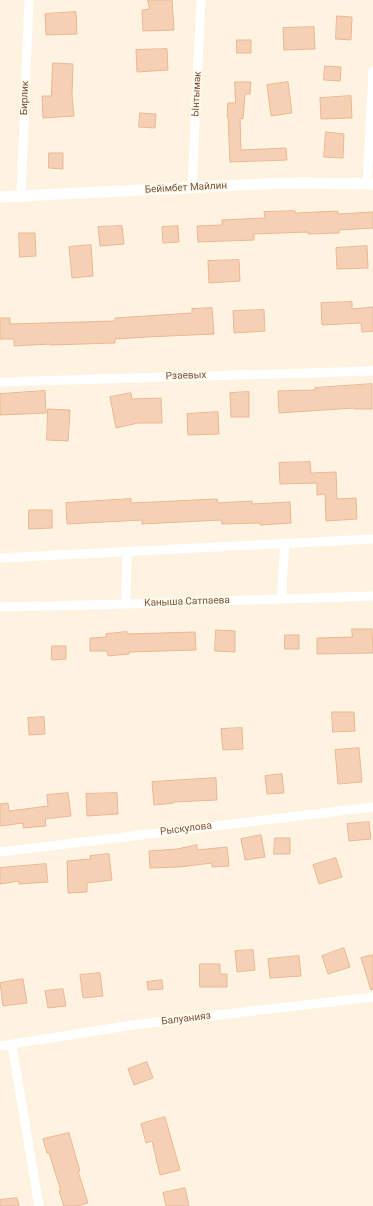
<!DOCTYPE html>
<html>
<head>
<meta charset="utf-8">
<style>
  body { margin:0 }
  canvas { display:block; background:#fef3e0 }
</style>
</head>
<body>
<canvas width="373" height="1206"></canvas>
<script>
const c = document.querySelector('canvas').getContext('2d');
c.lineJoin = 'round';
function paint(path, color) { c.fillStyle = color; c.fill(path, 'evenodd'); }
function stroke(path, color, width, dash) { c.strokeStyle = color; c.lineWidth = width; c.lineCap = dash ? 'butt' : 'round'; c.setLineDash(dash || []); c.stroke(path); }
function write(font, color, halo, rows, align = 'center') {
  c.font = font + ' Roboto,sans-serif'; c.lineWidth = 3; c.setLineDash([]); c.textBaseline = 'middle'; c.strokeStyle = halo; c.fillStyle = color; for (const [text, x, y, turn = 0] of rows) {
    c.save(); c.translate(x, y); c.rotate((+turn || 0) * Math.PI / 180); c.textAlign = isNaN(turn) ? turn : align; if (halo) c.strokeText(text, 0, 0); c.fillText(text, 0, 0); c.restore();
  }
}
const building = new Path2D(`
  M148,0H172L174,30L143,31L142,10L149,9Z
  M76,12L77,34L46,35L45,14Z
  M337,16L352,17L351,40L336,39Z
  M314,27L315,49L284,50L283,28Z
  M237,40H251V53H237Z
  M167,49L168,70L137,72L136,50Z
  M53,63L73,64L72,95L74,116L43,118L42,96H51Z
  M325,66L341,67L340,81L324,80Z
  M235,82H251L250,94H245L243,119L240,118L241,150L286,148L287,160L230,162L228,117H227L228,103H235Z
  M288,82L292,113L271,116L267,85Z
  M351,96L352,118L321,119L320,98Z
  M140,113L156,114L155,128L139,127Z
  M326,132L344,134L343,158L324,157Z
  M49,153H63V169L49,168Z
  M295,211L296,213L338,211V214L373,212V228L339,230V233L308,234V232L254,234V240L198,242L197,226L222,225V220L265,218L264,212Z
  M122,226L124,244L100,246L98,227Z
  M178,226L179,242L163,243L162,227Z
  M19,233H35L36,256L20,257Z
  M91,245L93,276L72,278L69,247Z
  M367,246L368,268L337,269L336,248Z
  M239,260L240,281L209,283L208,261Z
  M352,302V309L373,307V331L362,332L361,323L322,325L321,303Z
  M212,308L214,334L147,337L115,339V343L50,345V344L14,346V339H0V318H10V324L115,321V318L192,313V309Z
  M264,310L265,331L234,333L233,311Z
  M372,384V409H354V408L279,413L278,391L315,390V388Z
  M45,391L46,413L0,415V394Z
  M249,392V417H231L230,393Z
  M131,393L132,399L161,398L162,423H138L116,428L110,397Z
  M48,409L70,410L68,441L47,440Z
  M218,412L219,434L188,435L187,414Z
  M310,462L311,473L336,472L337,499L356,498L357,519L326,521L325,494L317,495V483L280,484L279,463Z
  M131,499V503L217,499L218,503L252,501V504L290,502L291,523L260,525V523L222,524L221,520L142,524V520L67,524L66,503Z
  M29,510H52V528L29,529Z
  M352,629H372L373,653L317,654V638L352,637Z
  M216,630L235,631V652L215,651Z
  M127,632V634L195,632L196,650L129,652V654L108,656L107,651H90V638L106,637V634Z
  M285,635H299V649H285Z
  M52,646H66V659L52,660Z
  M332,712H354L355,731L333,732Z
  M44,717L45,734L29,735L28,718Z
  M242,728L243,749L223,750L221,729Z
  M359,748L362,782L338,784L335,750Z
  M282,774L284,793L267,794L265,776Z
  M216,778L217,800L174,802V803L154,805L152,782Z
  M68,793L71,816L45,819L46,826L23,828V823L0,826V804L8,803L9,811L48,806L47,795Z
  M117,793L118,814L87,816L86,794Z
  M369,822L371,839L349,841L347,824Z
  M261,835L265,857L245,860L241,839Z
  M275,838H290V854H274Z
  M197,845V850L227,847L229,866L212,867V863L179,867L150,868L149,851L177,849Z
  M109,854L112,880L87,883V892L68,893L67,861L91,859L90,856Z
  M336,858L342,877L319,884L313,865Z
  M46,864L48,882L19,884V881L0,884V868Z
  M344,948L350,967L328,974L322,956Z
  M253,950L255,970L237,972L235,951Z
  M373,955V989L371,990L361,958Z
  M299,956L301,976L270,978L268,959Z
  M200,964H220V974H227V987H200Z
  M100,973L103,996L83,998L80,975Z
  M23,979L27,1003L3,1006L0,983Z
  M162,980L163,989L148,990L147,982Z
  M63,989L66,1006L48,1008L45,991Z
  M147,1062L153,1078L134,1085L128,1069Z
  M165,1117L180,1170L160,1175L152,1141L146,1143L141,1124Z
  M69,1133L80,1171H78L88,1203L77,1206H64L59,1191H61L49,1153H47L43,1139Z
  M185,1188L189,1206H166L163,1193Z
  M17,1198L19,1206H0V1200Z`);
paint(building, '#f6d0b5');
stroke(building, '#ebb794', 1);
stroke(new Path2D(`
  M367,184L373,71
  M192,188L201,0
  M21,196L29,0
  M0,382L373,371
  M0,558L373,539
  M281,599L285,543
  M126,604L127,551
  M0,607L126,604L373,596
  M0,852L373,807
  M12,1045L39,1206
  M0,1046L133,1025L373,997`), '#fff', 9);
stroke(new Path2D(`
  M0,197L283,183L373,184`), '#fff', 11);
write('10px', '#775845', '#fff7e8', [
  ["Ынтымак",197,94,-87],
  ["Бирлик",25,98,-88],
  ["Бейімбет Майлин",186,188,-3],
  ["Рзаевых",186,376,-2],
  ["Каныша Сатпаева",187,602,-2],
  ["Рыскулова",186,829,-7],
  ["Балуанияз",186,1019,-7]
]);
</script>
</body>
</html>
